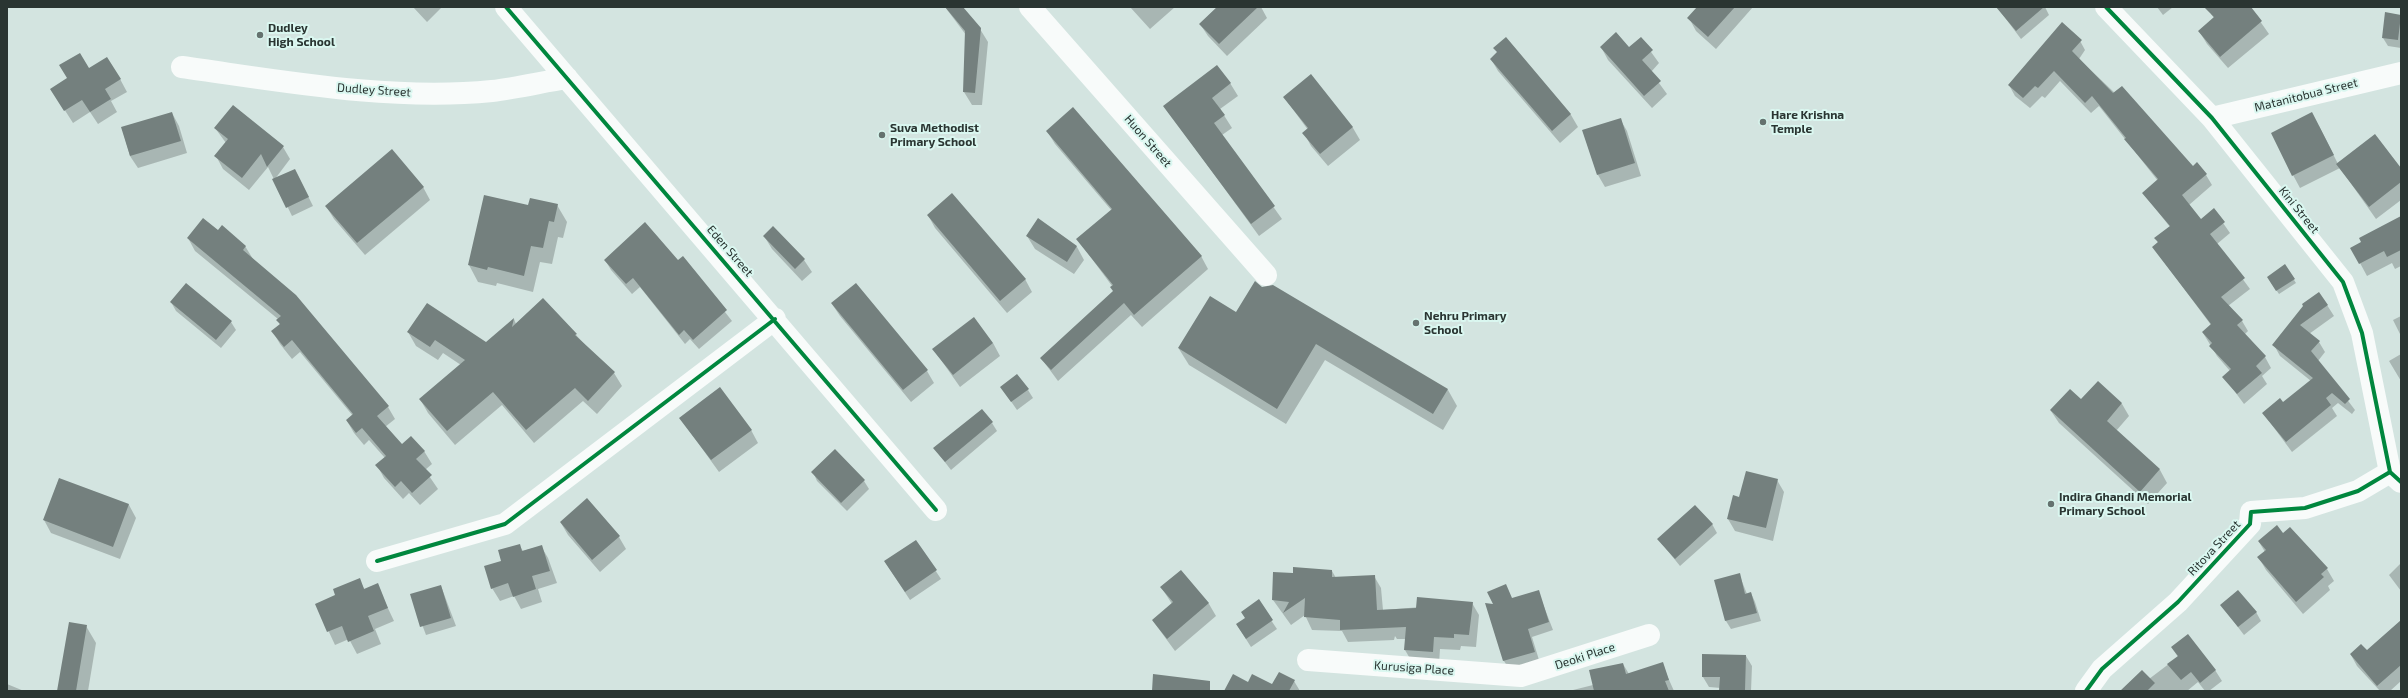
<!DOCTYPE html>
<html>
<head>
<meta charset="utf-8">
<style>
  body { margin:0 }
  #map { position:relative; width:2408px; height:698px; overflow:hidden; background:#d3e4e0; font-family:"Exo 2",sans-serif }
  canvas { display:block }
  .frame { position:absolute; inset:0; border:8px solid #2a3532; pointer-events:none }
</style>
</head>
<body>
<div id="map">
<canvas width="2408" height="698"></canvas>
<div class="frame"></div>
</div>
<script>
const c = document.querySelector('canvas').getContext('2d');
c.lineJoin = 'round';
function paint(path, color) { c.fillStyle = color; c.fill(path, 'evenodd'); }
function stroke(path, color, width, dash) { c.strokeStyle = color; c.lineWidth = width; c.lineCap = dash ? 'butt' : 'round'; c.setLineDash(dash || []); c.stroke(path); }
function write(font, color, halo, rows, align = 'center') {
  c.font = font + ' "Exo 2",sans-serif'; c.lineWidth = 4; c.setLineDash([]); c.textBaseline = 'middle'; c.strokeStyle = halo; c.fillStyle = color; for (const [text, x, y, turn = 0] of rows) {
    c.save(); c.translate(x, y); c.rotate((+turn || 0) * Math.PI / 180); c.textAlign = isNaN(turn) ? turn : align; if (halo) c.strokeText(text, 0, 0); c.fillText(text, 0, 0); c.restore();
  }
}
paint(new Path2D(`
  M413,7H442L427,22Z
  M945,7H962L980,29L988,42L982,105H972L964,92L966,35Z
  M1130,7H1175L1150,29Z
  M1217,7H1261L1267,18L1227,56L1208,36L1200,24Z
  M1699,7H1753L1716,49L1696,31L1689,18Z
  M1997,7H2045L2049,15L2021,39Z
  M2157,7H2173L2163,15Z
  M2219,7H2250L2269,34L2228,68L2207,44L2199,31L2214,18L2211,14Z
  M2386,13L2401,16V48L2388,46L2383,38Z
  M1641,38L1659,63L1651,72L1667,94L1652,108L1608,60L1601,47L1629,49Z
  M1506,39L1571,115L1578,127L1560,143L1498,71L1491,59L1498,53Z
  M2079,39L2085,50L2079,59L2193,167L2206,175L2212,185L2189,205L2201,221L2214,210L2230,233L2217,244L2250,289L2228,306L2242,321L2248,331L2244,335L2265,357L2271,368L2262,376L2267,384L2244,404L2224,377L2230,371L2217,356L2203,333L2211,325L2153,247L2158,243L2156,238L2170,227L2143,193L2158,181L2099,106L2091,113L2060,81L2045,98L2042,96L2030,108L2015,96L2009,85Z
  M88,69L120,79L127,92L111,101L117,112L98,124L90,112L73,123L59,101Z
  M1311,76L1353,128L1360,140L1328,166L1311,146L1304,133L1308,130L1284,97Z
  M1230,83L1238,96L1220,109L1232,128L1222,135L1282,219L1259,236L1165,107Z
  M172,113L179,126L187,153L138,168L130,156L122,128Z
  M1620,119L1627,131L1641,176L1605,187L1598,175Z
  M2319,126L2338,164L2401,170V200L2376,219L2340,168L2300,188L2293,175Z
  M215,128L283,147L290,159L275,179L295,170L313,206L292,216L268,167L249,190L223,169L216,156L226,143Z
  M1047,131L1201,256L1208,269L1142,327L1131,315L1058,381L1041,358L1114,291L1112,286L1078,240L1112,211L1055,144Z
  M423,187L430,200L365,255L334,219L326,206Z
  M485,196L528,206L557,205L567,222L563,238L558,237L552,264L540,262L533,292L497,283L496,286L478,282L469,265Z
  M928,215L1025,279L1032,292L1007,313L935,228Z
  M1038,219L1077,247L1084,260L1074,274L1035,249L1027,236Z
  M2401,223V266L2395,269L2392,263L2367,276L2360,263Z
  M773,227L804,260L812,272L802,281L772,249L764,236Z
  M218,231L245,246L253,259L388,407L395,419L385,427L402,446L424,451L432,464L425,470L438,489L420,505L409,493L403,499L384,478L377,465L385,458L369,440L364,445L354,433L347,421L353,416L300,352L292,359L280,344L273,332L280,325L278,319L195,251L188,238Z
  M683,258L732,321L699,349L690,339L685,344L640,287L632,294L611,270L605,260L678,261Z
  M2285,266L2296,283L2279,294L2270,281Z
  M186,284L231,322L236,330L221,348L176,311L171,302Z
  M1262,288L1448,390L1457,406L1443,430L1325,360L1286,424L1189,365L1179,349L1237,313Z
  M543,299L588,348L614,373L622,386L597,414L583,401L534,443L502,405L455,445L428,413L420,399L461,365L443,353L438,360L416,346L408,332L486,343L514,319L516,324Z
  M832,304L927,371L934,383L911,402L840,316Z
  M2327,305L2334,316L2309,334L2319,342L2325,352L2318,361L2355,410L2352,414L2338,403L2332,408L2337,416L2292,452L2263,413L2283,403L2311,381L2280,356L2274,345L2304,307Z
  M2401,316V336L2393,320Z
  M993,343L1000,356L960,387L934,350Z
  M2401,354V381L2389,361Z
  M2098,382L2122,404L2129,416L2116,431L2160,470L2167,483L2148,504L2059,423L2051,411L2081,401Z
  M1001,387L1028,390L1033,398L1017,410Z
  M680,418L751,430L758,443L719,472Z
  M992,423L997,431L951,470L934,448Z
  M835,451L864,481L869,489L847,511L817,481L813,472Z
  M59,479L129,505L136,518L120,559L51,533L44,520Z
  M1777,480L1784,492L1773,541L1735,531L1728,519L1740,498Z
  M561,523L619,537L626,549L600,572L568,535Z
  M1712,524L1717,533L1680,566L1659,540Z
  M2283,535L2327,569L2334,581L2328,586L2330,590L2303,614L2266,570L2259,558L2265,552L2259,542Z
  M916,541L941,579L910,600L885,562Z
  M519,545L523,551L541,546L548,558L557,583L538,589L542,602L521,609L514,596L500,601L492,588L502,561Z
  M2401,563V591L2389,575Z
  M1181,571L1209,604L1216,616L1175,651L1153,621L1172,604L1161,587Z
  M1332,571L1336,578L1374,576L1381,588L1383,610L1472,603L1479,615L1476,647L1461,646L1460,650L1440,649L1439,664L1412,662L1405,650L1406,639H1397L1395,636L1394,640L1348,642L1342,631L1312,630L1305,615L1291,625L1273,600L1274,573L1294,574Z
  M1739,574L1747,594L1751,593L1755,602L1761,621L1731,629L1726,621L1715,581Z
  M359,579L365,590L377,585L394,621L375,629L381,644L357,654L349,639L335,645L316,604L337,596Z
  M441,586L456,626L426,635L411,595Z
  M1538,591L1553,630L1532,637L1539,660L1509,669L1504,661L1487,604L1494,605Z
  M1258,601L1277,629L1251,647L1237,625L1246,618Z
  M2221,605L2256,612L2261,621L2244,635Z
  M2401,622V681L2390,691H2380L2357,666L2351,655L2367,652Z
  M86,626L96,643L88,691H61Z
  M2172,648L2215,670L2222,681L2209,691H2205L2198,682L2187,691H2122L2149,679L2178,657Z
  M1746,656L1752,666L1751,691H1720L1721,688L1709,687L1703,677Z
  M1623,664L1629,674L1662,664L1674,691H1569L1593,685Z
  M1294,681L1300,691H1225L1249,684L1272,685Z
  M7,684L24,691H7Z`), '#0003');
paint(new Path2D(`
  M945,7H963L981,28L975,93L963,92L965,31Z
  M1217,7H1258L1219,44L1199,24Z
  M1697,7H1735L1708,37L1687,18Z
  M1996,7H2044L2016,31Z
  M2204,7H2251L2262,21L2220,57L2198,31L2214,17Z
  M2385,12L2401,15L2398,40L2382,38Z
  M2062,22L2082,40L2072,51L2113,93L2122,86L2193,166L2197,162L2207,174L2182,195L2201,219L2214,208L2225,222L2210,234L2245,278L2221,297L2243,320L2237,325L2266,356L2256,366L2262,373L2237,394L2222,377L2231,369L2209,346L2212,343L2202,332L2211,324L2152,247L2158,242L2154,238L2170,226L2142,193L2158,179L2124,139L2126,138L2092,96L2085,103L2054,71L2038,88L2035,86L2023,98L2008,85Z
  M1616,32L1629,47L1641,37L1653,50L1642,60L1661,81L1644,96L1600,47Z
  M1506,37L1571,114L1552,131L1490,59L1497,52L1493,48Z
  M80,53L89,68L107,57L121,79L105,89L111,99L90,112L82,100L64,111L50,89L67,78L59,65Z
  M1217,65L1231,83L1212,98L1225,115L1214,123L1275,206L1251,224L1163,106Z
  M1311,74L1353,127L1320,154L1302,133L1308,128L1283,97Z
  M233,105L284,146L267,167L261,154L242,178L214,156L228,139L214,128Z
  M1073,107L1202,256L1134,315L1124,303L1051,370L1040,358L1113,291L1110,287L1113,285L1076,239L1112,209L1046,131Z
  M172,112L181,141L130,156L121,127Z
  M2312,112L2334,155L2292,176L2271,133Z
  M1621,118L1635,163L1597,175L1582,130Z
  M2375,134L2401,168V182L2369,207L2336,164Z
  M392,149L424,187L357,243L325,206Z
  M295,169L309,197L286,208L272,179Z
  M952,193L1026,279L1000,301L927,215Z
  M484,195L528,205L530,198L558,204L554,222L549,221L543,248L531,246L524,276L488,267L487,270L468,265Z
  M2401,216V250L2387,257L2384,251L2359,264L2350,248L2361,242L2359,238Z
  M203,218L218,230L222,225L246,246L243,250L296,295L389,406L377,416L402,444L411,436L425,451L416,459L432,475L412,493L401,481L395,487L375,465L386,456L362,428L356,433L346,420L353,414L292,340L284,347L271,331L280,324L276,320L281,316L187,238Z
  M1038,218L1077,246L1067,262L1026,236Z
  M645,222L678,260L683,256L727,310L693,340L684,330L679,335L633,278L626,284L604,260Z
  M773,226L805,259L795,269L763,236Z
  M2285,264L2295,279L2276,291L2267,277Z
  M1255,281L1262,287L1273,285L1448,389L1433,414L1316,344L1277,409L1178,348L1210,296L1236,312Z
  M186,283L232,321L216,340L170,302Z
  M856,283L928,370L903,390L831,303Z
  M2319,292L2328,305L2300,325L2320,341L2311,351L2350,399L2345,404L2332,393L2326,398L2331,405L2286,442L2262,413L2280,398L2283,402L2313,378L2272,345L2303,306L2302,304Z
  M543,298L577,334L575,335L615,372L588,401L575,388L526,430L493,392L447,431L419,399L465,360L435,340L430,347L407,332L427,303L486,342L514,318L512,327Z
  M974,317L993,343L953,375L932,349Z
  M1017,374L1029,389L1011,402L1000,387Z
  M2098,381L2122,403L2107,421L2160,469L2140,492L2050,410L2070,389L2081,399Z
  M720,387L752,430L711,460L679,418Z
  M982,409L993,422L945,462L933,448Z
  M835,449L865,480L841,503L811,472Z
  M1746,471L1778,479L1766,528L1727,519L1733,495L1739,497Z
  M59,478L129,504L113,547L43,520Z
  M587,498L620,536L592,560L560,522Z
  M1695,505L1713,524L1675,559L1657,539Z
  M2277,525L2283,533L2290,527L2328,568L2321,574L2324,577L2296,602L2257,557L2266,550L2258,541Z
  M916,540L937,570L905,592L884,561Z
  M520,544L522,551L542,545L550,571L532,576L536,589L513,597L508,583L491,589L484,566L501,561L498,550Z
  M1293,567L1332,570V577L1375,575L1377,610L1416,608L1417,597L1473,602L1469,635L1454,634V638L1434,637L1433,652L1404,650L1406,627L1340,630V620L1304,617L1305,598L1283,613L1289,602L1272,600L1273,572L1293,573Z
  M1181,570L1209,603L1167,639L1152,620L1173,602L1160,587Z
  M1740,573L1745,594L1751,592L1757,613L1725,621L1714,580Z
  M360,578L364,589L378,583L388,608L368,616L374,631L348,642L342,626L327,632L315,604L335,595L333,589Z
  M1506,584L1512,598L1539,590L1549,622L1528,629L1535,652L1503,661L1485,603L1493,604L1487,592Z
  M441,585L451,618L420,627L410,594Z
  M2238,590L2257,612L2238,627L2220,605Z
  M1259,599L1273,620L1246,639L1236,624L1245,618L1241,612Z
  M2401,620V665L2377,686L2350,654L2361,644L2367,650Z
  M69,622L87,625L76,691H57Z
  M2188,634L2216,670L2200,683L2191,672L2181,680L2167,664L2178,656L2171,647Z
  M1702,654L1746,655L1745,691H1719L1720,677H1702Z
  M1663,662L1669,680L1665,681L1669,691H1594L1589,670L1623,663L1626,674Z
  M2142,670L2155,683L2147,691H2120Z
  M1279,672L1295,680L1289,691H1224L1233,674L1248,682L1252,674L1272,684Z
  M1153,674L1210,681V691H1152Z`), '#74807e');
stroke(new Path2D(`
  M506,7L936,510
  M1030,7L1266,275
  M2106,7L2212,118L2343,282L2362,333L2390,472
  M182,67C283,81 390,101 492,91C517,88 542,82 567,78
  M2212,118L2401,73
  M377,561L505,524L775,319
  M1308,660L1521,676L1649,635
  M2086,691L2102,669L2178,602L2250,524L2251,512L2305,508L2358,491L2390,472L2401,482`), '#f8fbfa', 22);
stroke(new Path2D(`
  M506,7L936,510
  M2106,7L2212,118L2343,282L2362,333L2390,472
  M377,561L505,524L775,319
  M2086,691L2102,669L2178,602L2250,524L2251,512L2305,508L2358,491L2390,472L2401,482`), '#00873e', 4);
for (const [x, y, r, color] of [
  [260,35,4,"#65726f"],
  [1763,122,4,"#65726f"],
  [882,135,4,"#65726f"],
  [1416,323,4,"#65726f"],
  [2051,504,4,"#65726f"]
]) { const dot = new Path2D(); dot.arc(x, y, r, 0, 2 * Math.PI); c.fillStyle = color; c.fill(dot); stroke(dot, '#daf7f0', 1.5); }
write('bold 12px', '#2a3532', '#daf7f0', [
  ["Dudley",268,28],
  ["High School",268,42],
  ["Hare Krishna",1771,115],
  ["Temple",1771,129],
  ["Suva Methodist",890,128],
  ["Primary School",890,142],
  ["Nehru Primary",1424,316],
  ["School",1424,330],
  ["Indira Ghandi Memorial",2059,497],
  ["Primary School",2059,511]
], 'left');
write('12px', '#2a3532', '#daf7f0', [
  ["Dudley Street",374,90,4],
  ["Matanitobua Street",2306,95,-14],
  ["Huon Street",1148,141,49],
  ["Kini Street",2299,210,51],
  ["Eden Street",730,251,49],
  ["Ritova Street",2214,548,-47],
  ["Deoki Place",1585,656,-18],
  ["Kurusiga Place",1414,668,4]
]);
</script>
</body>
</html>
